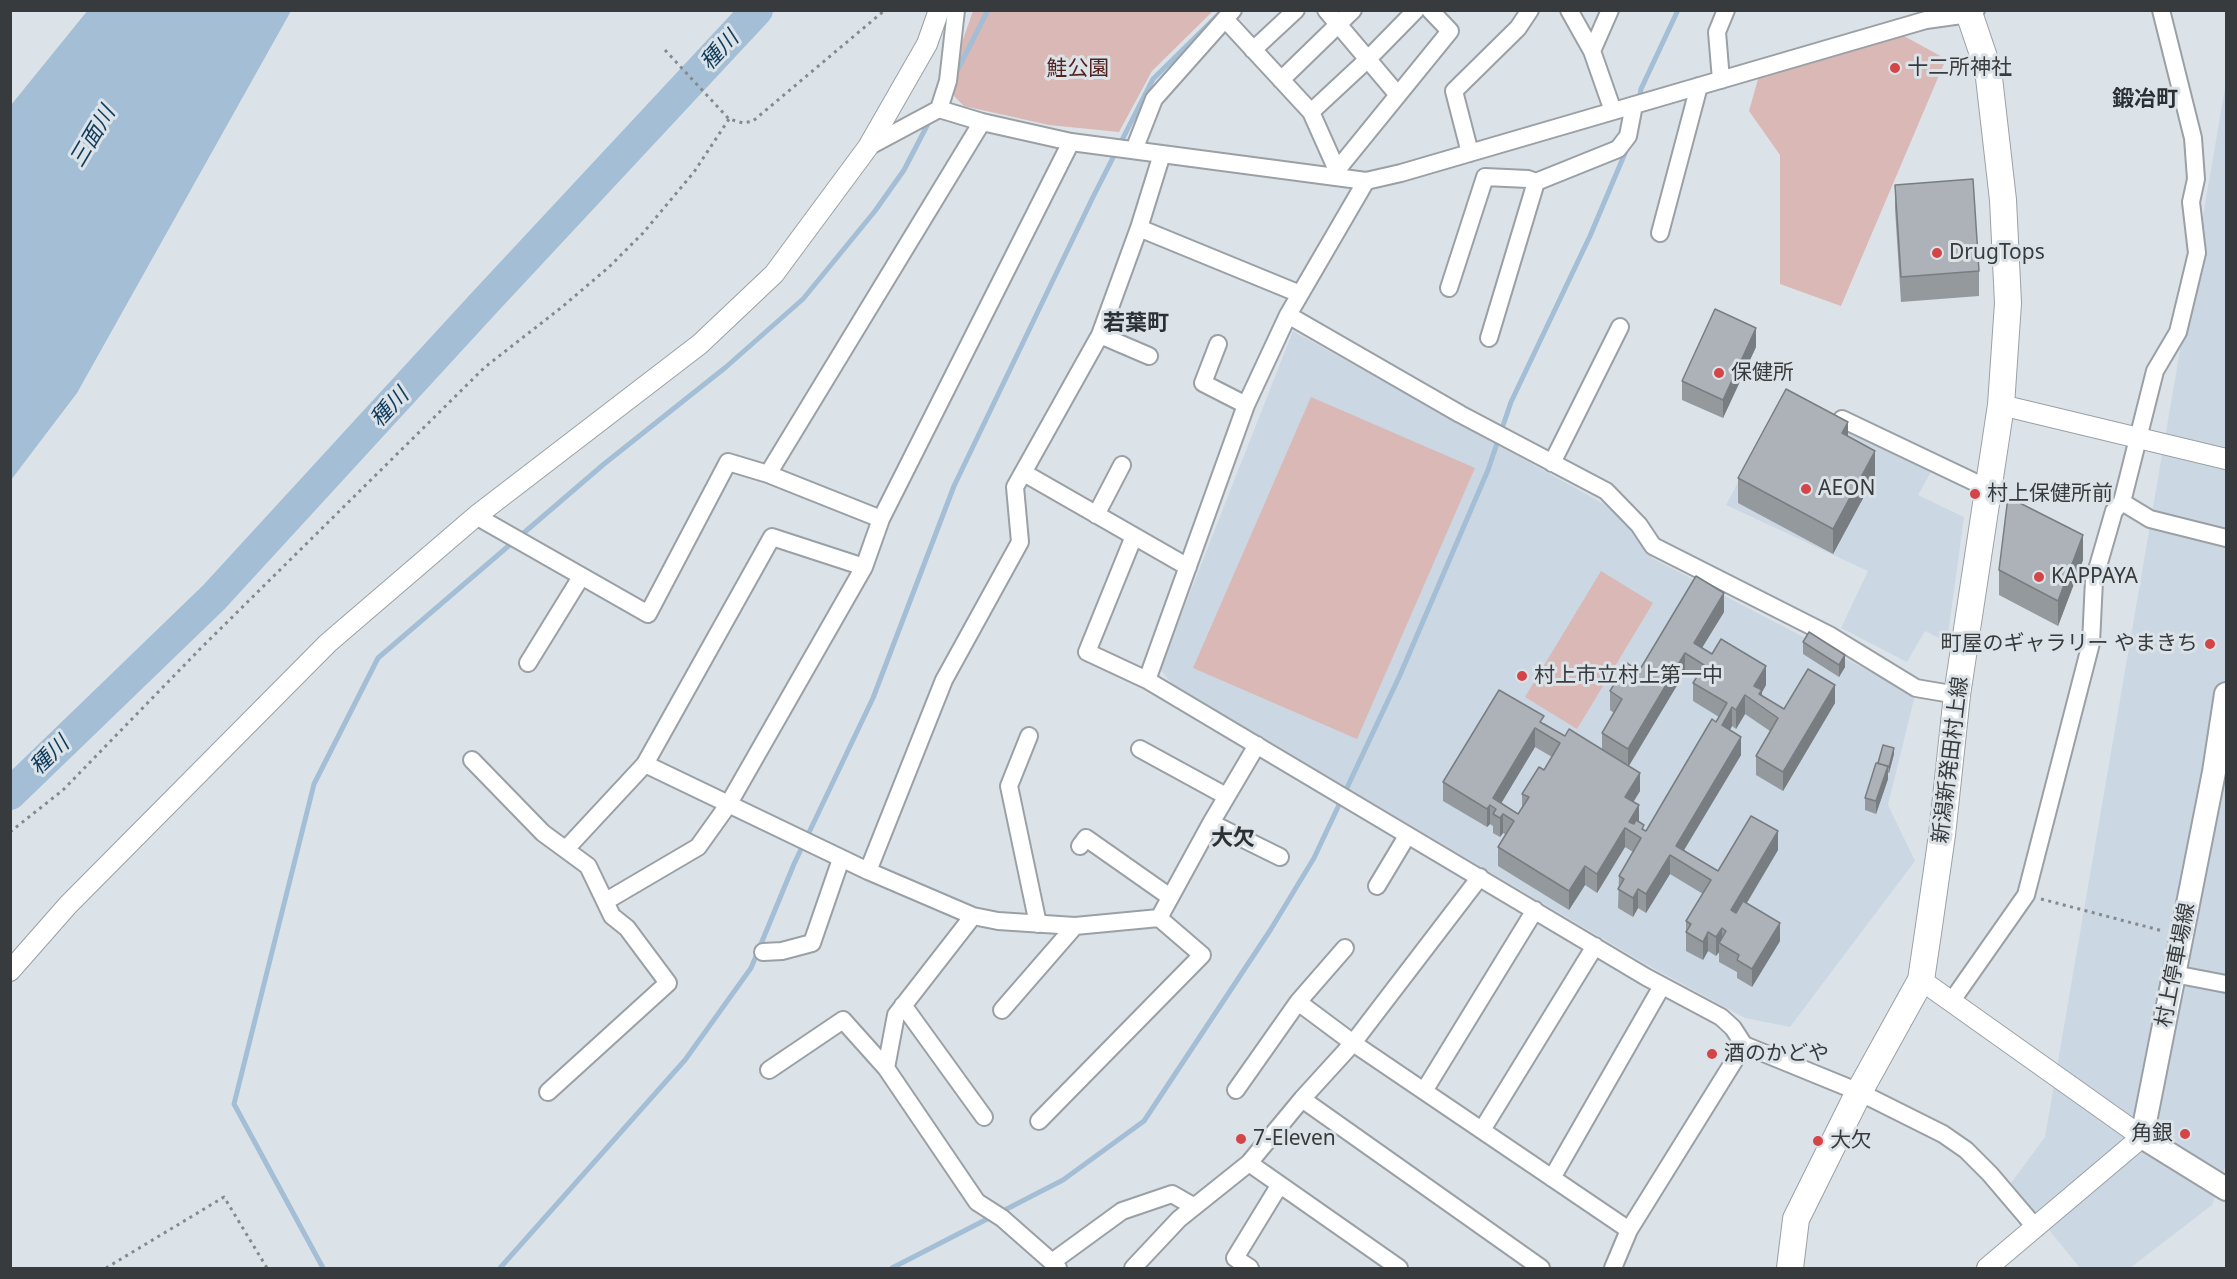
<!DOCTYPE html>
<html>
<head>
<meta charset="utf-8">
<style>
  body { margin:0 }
  #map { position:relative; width:2237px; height:1279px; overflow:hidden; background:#dce3e8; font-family:"Noto Sans",sans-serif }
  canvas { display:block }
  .frame { position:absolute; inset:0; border:12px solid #383b3d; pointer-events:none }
</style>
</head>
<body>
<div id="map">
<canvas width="2237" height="1279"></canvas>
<div class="frame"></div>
</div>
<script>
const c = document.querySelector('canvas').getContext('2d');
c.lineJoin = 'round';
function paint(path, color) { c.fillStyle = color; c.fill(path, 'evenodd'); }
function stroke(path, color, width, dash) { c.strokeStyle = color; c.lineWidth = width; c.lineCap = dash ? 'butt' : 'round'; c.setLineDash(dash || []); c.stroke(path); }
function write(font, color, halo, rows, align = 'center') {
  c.font = font + ' "Noto Sans","Noto Sans JP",sans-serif'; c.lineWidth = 6; c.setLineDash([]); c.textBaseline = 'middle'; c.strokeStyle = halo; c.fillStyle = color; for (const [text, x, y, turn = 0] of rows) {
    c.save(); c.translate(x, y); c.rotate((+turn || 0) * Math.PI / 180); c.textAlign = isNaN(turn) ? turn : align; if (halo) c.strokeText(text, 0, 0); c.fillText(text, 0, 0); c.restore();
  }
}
paint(new Path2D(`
  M2226,82V1164L2212,1205L2130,1268H2080L2011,1183L2045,1137Z
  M1293,331L1604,504L1638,533L1652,558L1915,695L1888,805L1915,861L1790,1027L1745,1018L1644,963L1172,684L1160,669Z
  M1783,398L1931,472L1918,495L1964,517L1947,642L1925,631L1907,662L1841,628L1868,571L1726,505Z`), '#cbd7e2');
paint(new Path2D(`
  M973,11H1213L1152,71L1119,132L1049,125L964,106L954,96L955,62Z
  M1904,36L1946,59L1841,306L1780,284V155L1749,111L1758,79Z
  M1311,397L1475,468L1357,739L1193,668Z
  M1601,571L1653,603L1577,729L1525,697Z`), '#dab8b5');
paint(new Path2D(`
  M88,10L291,11L77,393L11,480V105Z`), '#a3bed5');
stroke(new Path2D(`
  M956,73L988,10
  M1639,100L1641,89L1678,10
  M323,1268L234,1104L314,784L378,658L604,464L726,367L803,299L875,211L904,170L931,118
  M500,1268L685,1060L751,968L794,864L873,698L954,486L1093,197L1153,79L1221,12
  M892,1268L1063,1180L1144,1121L1271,929L1314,858L1400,675L1488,470L1511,402L1590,236L1628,146`), '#a3bed5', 5);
stroke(new Path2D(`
  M10,794L214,597L483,304L757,10`), '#a3bed5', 32);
const minor = new Path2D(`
  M1326,10L1398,95
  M1569,10L1592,51L1613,111
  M1225,19L1311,112L1340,177
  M1253,50L1296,10
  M1592,51L1610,10
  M1281,80L1353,10
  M1721,80L1717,32L1726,10
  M939,109L982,122L1071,142L1366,181L1401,173L1926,20L1969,14L1976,10
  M1311,112L1368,59L1416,10
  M868,147L939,109L948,81L956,10
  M1134,150L1154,99L1233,10
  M1470,153L1454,91L1518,28L1530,10
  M1337,170L1450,31L1430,10
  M1366,181L1288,315L1246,405L1147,680L1646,977L1721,1017L1733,1028L1744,1045L1859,1092L1943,1134L1966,1150L1990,1174L2036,1228
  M1139,228L1300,294
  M1660,233L1699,86
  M1449,288L1485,177L1528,179L1536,182
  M1288,315L1460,414L1606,491L1639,525L1653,546L1831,636L1916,688L1957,695
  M1100,335L1149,356
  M1489,338L1536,182L1618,149L1628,136L1634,105
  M1218,344L1203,383L1246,405
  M1842,419L1989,489
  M1552,463L1620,327
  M1024,473L1188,567
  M768,474L881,519
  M2122,502L2150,519L2226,538
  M1096,515L1122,465
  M476,516L648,614L728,462L768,474L982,122
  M1134,536L1087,652L1147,680
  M528,663L581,577
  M1029,736L1009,786L1038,924
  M1140,749L1226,796
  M472,760L543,833L588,866L612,916L627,928L668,983L548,1092
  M645,764L868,871L973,916L998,921L1075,926L1159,918L1211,823L1257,745
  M1211,823L1280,857
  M1080,846L1086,838L1170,897
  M566,849L645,764L772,537L864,567
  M868,871L944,680L1020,542L1015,487L1100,335L1139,228L1162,154
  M1377,886L1407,836
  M606,901L698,847L728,805L864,567L881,519L1071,142
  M763,952L782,951L812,943L841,859
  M2174,974L2226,984
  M1298,1002L1345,948
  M1951,1002L2026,895L2091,643L2094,580L2114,511L2122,502L2155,371L2178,332L2197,253L2191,202L2196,179L2193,138L2161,10
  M903,1005L984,1117
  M1002,1010L1075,926
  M886,1068L977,1202L1002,1218L1052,1262
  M769,1070L843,1020L886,1068L896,1015L973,916
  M1236,1090L1298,1002L1353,1043L1629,1230
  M1424,1091L1535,910
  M1302,1099L1541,1268
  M1039,1121L1202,955L1159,918
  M1482,1130L1595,946
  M1249,1163L1399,1268
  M1552,1178L1662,986
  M1058,1268L1052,1262L1122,1211L1172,1194L1193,1206
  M1133,1268L1179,1219L1249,1163L1302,1099L1353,1043L1480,877
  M1250,1268L1235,1258L1279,1186
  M1613,1268L1629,1230L1744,1045`);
const tertiary = new Path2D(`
  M2001,405L2226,459
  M10,971L68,905L328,643L476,516L700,344L774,274L868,147L927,44L939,10
  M1921,980L2142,1137L1987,1268`);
const secondary = new Path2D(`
  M2226,694L2214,772L2142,1137L2226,1189`);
const primary = new Path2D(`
  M1790,1268L1796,1219L1859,1092L1921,980L1928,933L1942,835L1957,695L2001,405L2008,303L2003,200L1988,69L1968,10`);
stroke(minor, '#9aa0a5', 20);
stroke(tertiary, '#9aa0a5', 22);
stroke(secondary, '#9aa0a5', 26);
stroke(primary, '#9aa0a5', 28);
stroke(new Path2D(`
  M665,50L729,119L743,123L753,121L885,10
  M10,832L63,790L200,649L485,367L562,307L609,267L643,233L694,172L729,119
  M2041,899L2163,931
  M106,1268L224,1197L267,1268`), '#858a8d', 3, [3, 4.5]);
stroke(minor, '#fff', 16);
stroke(tertiary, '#fff', 20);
stroke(secondary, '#fff', 22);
stroke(primary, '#fff', 26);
paint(new Path2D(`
  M1895,185L1979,271V296L1901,302L1895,209Z
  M1756,347L1723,418L1682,400V381Z
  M1848,437L1875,476L1833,554L1738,503V478Z
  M2083,560L2058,626L1999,595V570Z
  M1724,612L1702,648L1766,685L1762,692V695L1784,709L1835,703L1783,791L1756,775V756L1770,731L1745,714L1736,729L1732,726L1730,730L1741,755L1684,850L1718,871L1778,850L1747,903L1780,941L1752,987L1737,978V972L1719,962V952L1716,956L1708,951L1703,960L1686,951V921L1703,894L1670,874L1646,913L1638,908L1633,917L1618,908L1619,876L1633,852L1625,847L1597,893L1585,885L1569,910L1498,866V847L1506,835L1503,833L1500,837L1493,833V826L1490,824L1487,827L1443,801V782L1544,723L1565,736L1602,749V733L1614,713L1610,710V691ZM1685,672L1696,678L1693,683V701L1719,717L1646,831L1644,830L1639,822L1633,802L1640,791L1629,766ZM1535,747L1552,757L1544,770L1522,794V807L1518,814L1501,803Z
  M1803,642L1845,667L1839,677L1803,654Z
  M1894,754L1889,773H1888V779L1876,814L1865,810V798L1878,763Z`), '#94999e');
paint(new Path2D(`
  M1756,328V347L1723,418V400Z
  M1848,422V447L1842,433Z
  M1875,451V476L1833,554V529Z
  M2083,535V560L2058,626V601Z
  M1724,593V612L1695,659L1694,643Z
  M1685,653V672L1628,767V749Z
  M1845,655V667L1839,677V665Z
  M1766,666V685L1762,692V706L1754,686Z
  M1835,685V703L1783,791V772Z
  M1745,695V714L1736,729V710Z
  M1732,707V726L1722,744V725Z
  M1535,728V747L1496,812L1493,798Z
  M1741,737V755L1678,860L1676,846Z
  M1894,748V754L1889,773V767Z
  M1888,766V779L1876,814V801Z
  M1640,773V791L1625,816V797Z
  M1490,805V824L1487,827V809Z
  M1639,805V824L1633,833L1629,822Z
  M1503,814V833L1500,837V818Z
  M1625,828V847L1597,893V874Z
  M1778,831V850L1731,929V910Z
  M1670,855V874L1646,913V894Z
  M1585,866V885L1569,910V891Z
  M1638,889V908L1633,917V898Z
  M1780,923V941L1752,987V969Z
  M1722,928V945L1719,943V952L1716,956V937Z
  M1708,932V951L1703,960V942Z`), '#787d81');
const building = new Path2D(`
  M1973,179L1979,271L1901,277L1895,185Z
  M1715,309L1756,328L1723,400L1682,381Z
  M1786,389L1848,422L1842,433L1875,451L1833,529L1738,478Z
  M2008,497L2083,535L2058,601L1999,570Z
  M1696,576L1724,593L1694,643L1712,654L1721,639L1766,666L1754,686L1762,690L1759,694L1784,709L1808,669L1835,685L1783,772L1756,756L1778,718L1745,695L1736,710L1732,707L1722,725L1741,737L1676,846L1718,871L1751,816L1778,831L1731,910L1736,913L1743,901L1780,923L1752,969L1737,960L1739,955L1719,943L1726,931L1722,928L1716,937L1708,932L1703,942L1686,932L1691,924L1686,921L1711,880L1670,855L1646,894L1638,889L1633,898L1618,889L1624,879L1619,876L1641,838L1625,828L1597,874L1585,866L1569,891L1498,847L1514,821L1503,814L1500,818L1493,814L1496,809L1490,805L1487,809L1443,782L1499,690L1544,716L1540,722L1565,736L1569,729L1640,773L1625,797L1639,805L1629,822L1634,824L1636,820L1644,825L1642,829L1646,831L1712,719L1716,722L1727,703L1693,683L1704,665L1685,653L1628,749L1602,733L1622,699L1610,691L1627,663L1639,671ZM1535,728L1560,743L1544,770L1539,767L1522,794L1529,797L1518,814L1493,798Z
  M1809,632L1845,655L1839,665L1803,642Z
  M1883,745L1894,748L1889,767L1878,763Z
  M1876,763L1888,766L1876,801L1865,798Z`);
paint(building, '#acb2b8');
stroke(building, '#787d81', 1.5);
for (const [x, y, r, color] of [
  [1895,68,6,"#d44548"],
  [1937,253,6,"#d44548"],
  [1719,373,6,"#d44548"],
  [1806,489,6,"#d44548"],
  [1975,494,6,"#d44548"],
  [2039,577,6,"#d44548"],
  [2210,644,6,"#d44548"],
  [1522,676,6,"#d44548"],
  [1712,1054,6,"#d44548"],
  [2185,1134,6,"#d44548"],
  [1241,1139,6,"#d44548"],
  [1818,1141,6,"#d44548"]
]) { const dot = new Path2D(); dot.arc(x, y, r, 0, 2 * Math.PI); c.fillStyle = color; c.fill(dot); stroke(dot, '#dce3e8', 2); }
write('21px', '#383b3d', '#dce3e8', [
  ["十二所神社",1907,68],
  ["DrugTops",1949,253],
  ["保健所",1731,373],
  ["AEON",1818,489],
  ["村上保健所前",1987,494],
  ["KAPPAYA",2051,577],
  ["町屋のギャラリー やまきち",2198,644,"right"],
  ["村上市立村上第一中",1534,676],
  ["酒のかどや",1724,1054],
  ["角銀",2173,1134,"right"],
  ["7-Eleven",1253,1139],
  ["大欠",1830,1141]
], 'left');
write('21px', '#542221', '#dce3e8', [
  ["鮭公園",1078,69]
]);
write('21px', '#383b3d', '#dce3e8', [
  ["新潟新発田村上線",1951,760,-83],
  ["村上停車場線",2176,965,-79]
]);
write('italic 22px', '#0e3b5c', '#dce3e8', [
  ["種川",720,51,-47],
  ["三面川",93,137,-59],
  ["種川",390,408,-47],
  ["種川",50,756,-44]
]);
write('bold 22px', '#2b3034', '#dce3e8', [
  ["鍛冶町",2145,100],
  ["若葉町",1136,324],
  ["大欠",1233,839]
]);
</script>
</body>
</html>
